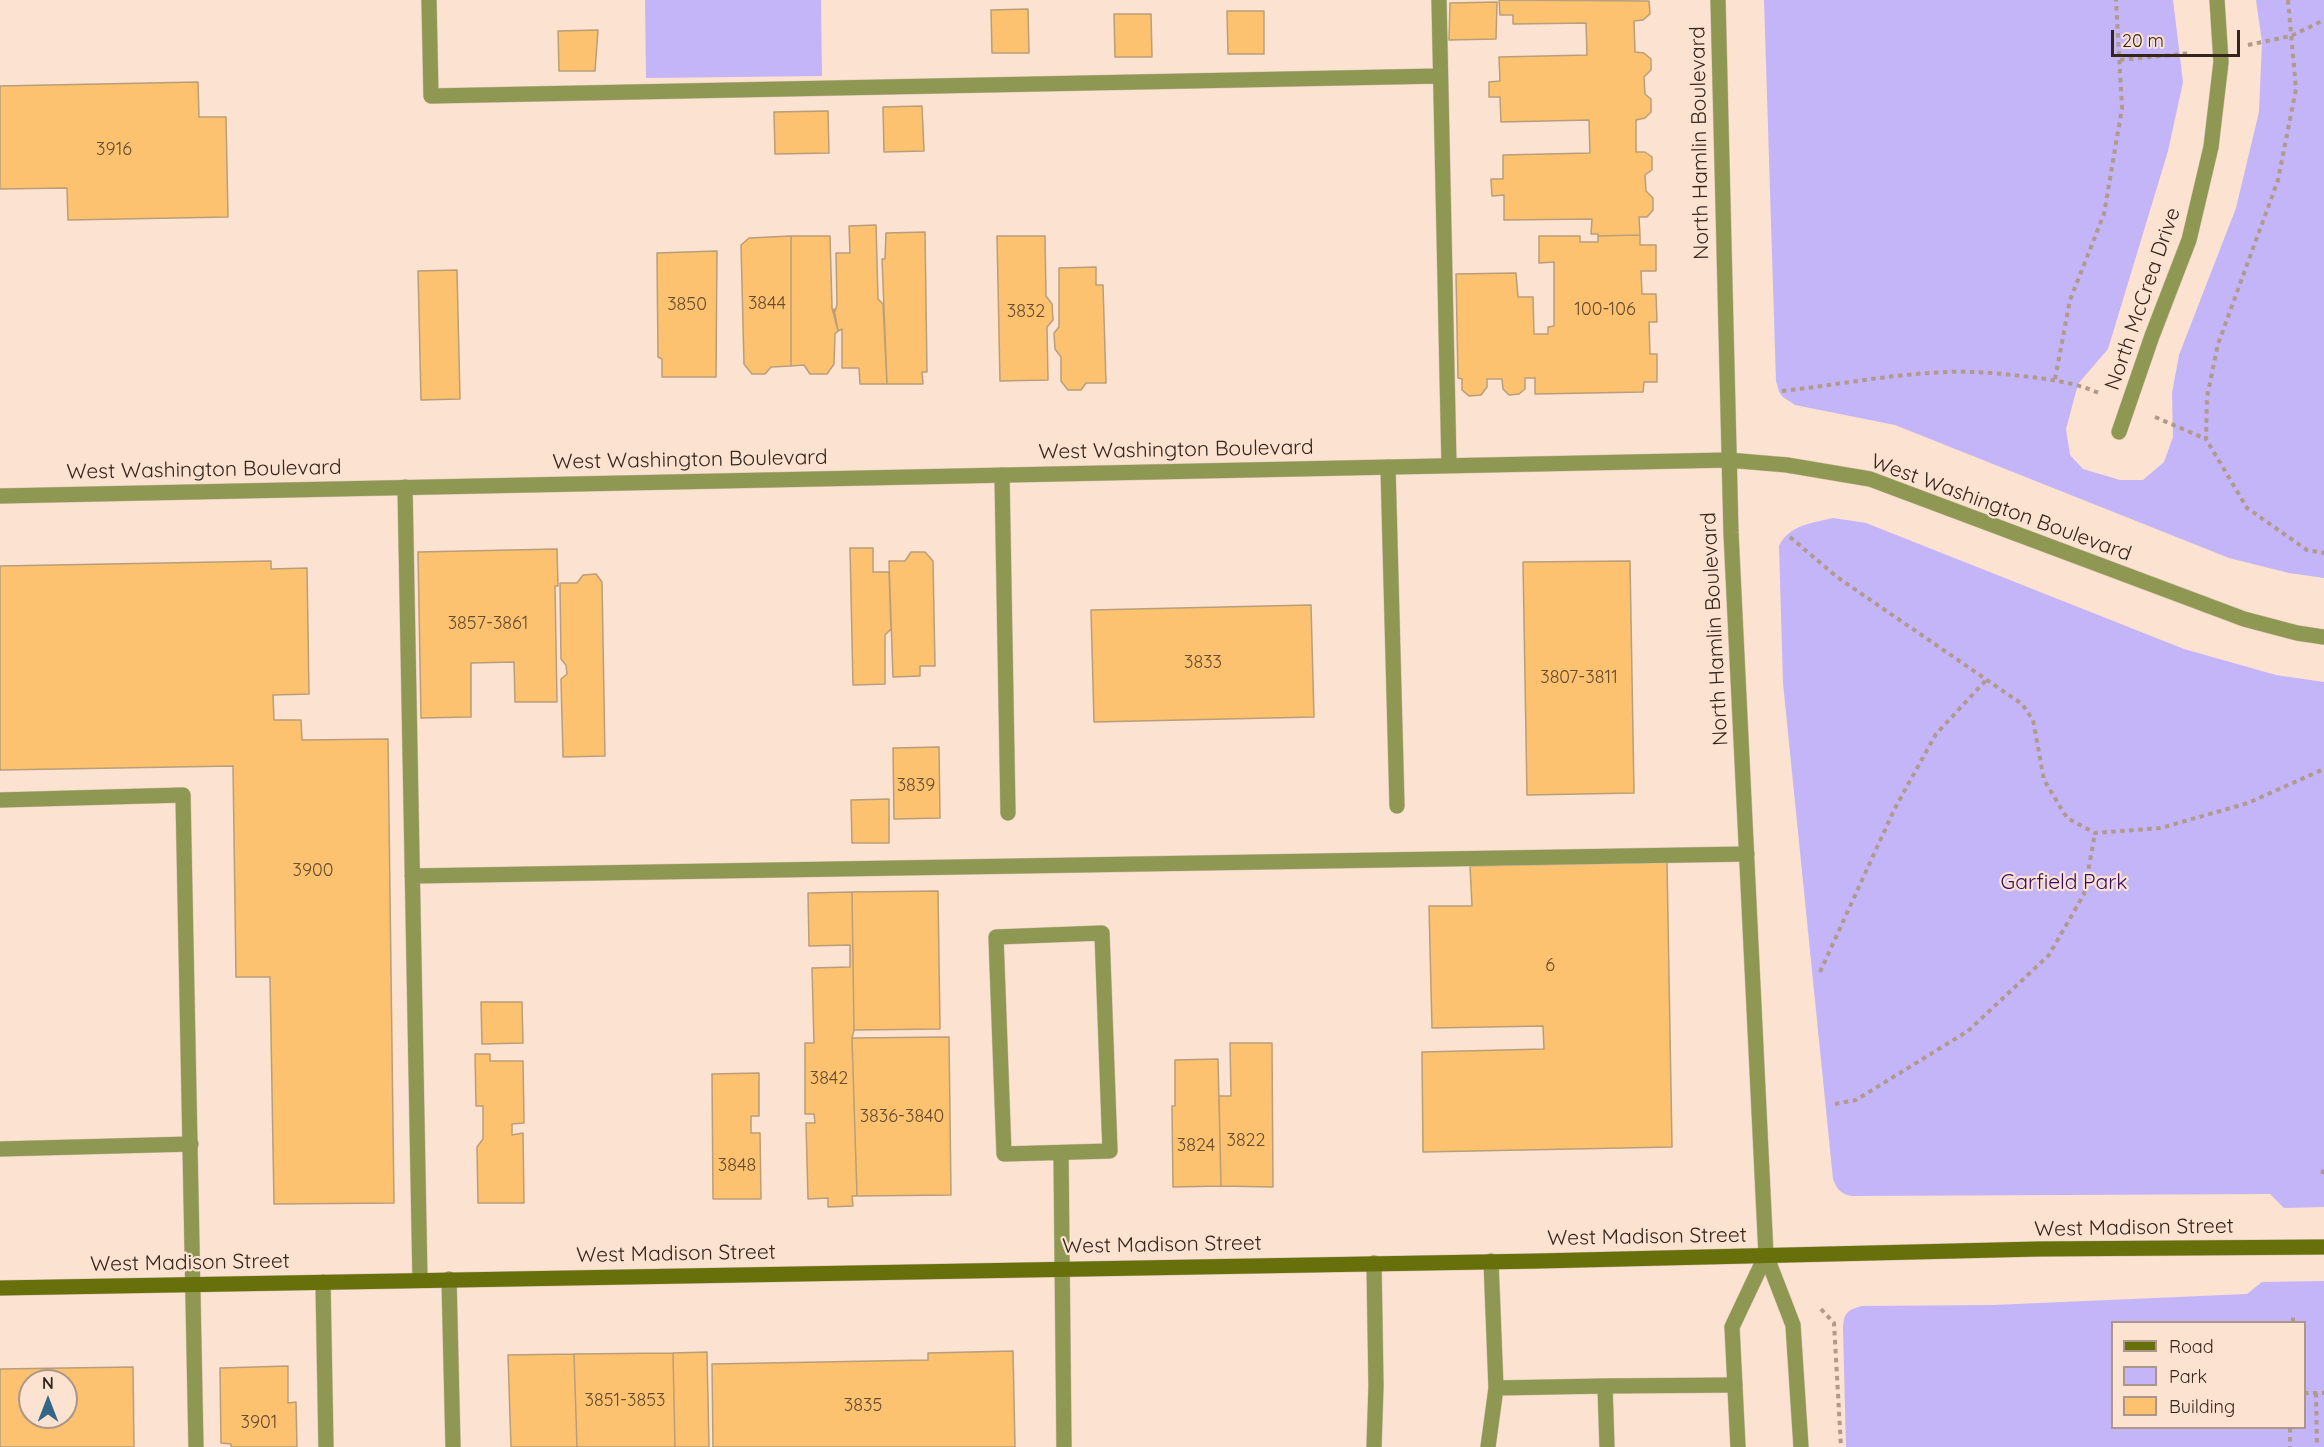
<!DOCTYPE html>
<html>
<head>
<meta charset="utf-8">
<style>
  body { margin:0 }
  #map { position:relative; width:2324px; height:1447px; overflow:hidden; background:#fbe2d1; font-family:Quicksand,sans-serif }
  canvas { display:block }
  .legend { position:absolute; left:2111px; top:1321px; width:195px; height:108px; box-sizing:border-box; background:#fbe2d1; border:2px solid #ac9688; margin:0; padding:8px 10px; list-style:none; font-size:18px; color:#35251b }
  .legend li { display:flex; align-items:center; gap:12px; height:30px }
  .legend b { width:30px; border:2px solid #ac9688 }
  .north { position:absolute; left:18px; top:1369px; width:60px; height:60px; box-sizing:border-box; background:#fbe2d1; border:2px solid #ac9688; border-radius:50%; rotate:0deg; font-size:16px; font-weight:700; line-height:24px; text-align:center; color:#35251b }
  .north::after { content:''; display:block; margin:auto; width:21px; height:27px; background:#336784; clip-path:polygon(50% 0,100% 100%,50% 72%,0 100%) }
  .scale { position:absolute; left:2111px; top:30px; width:129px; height:27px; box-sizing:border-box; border:3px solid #35251b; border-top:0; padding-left:8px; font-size:18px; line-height:21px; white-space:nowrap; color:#35251b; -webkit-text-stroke:4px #fbe2d1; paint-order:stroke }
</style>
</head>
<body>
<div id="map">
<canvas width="2324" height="1447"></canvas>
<ul class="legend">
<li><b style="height:8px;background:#67700b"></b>Road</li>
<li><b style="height:16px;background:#c4b4f8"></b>Park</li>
<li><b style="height:16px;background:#fcc270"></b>Building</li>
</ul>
<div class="north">N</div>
<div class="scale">20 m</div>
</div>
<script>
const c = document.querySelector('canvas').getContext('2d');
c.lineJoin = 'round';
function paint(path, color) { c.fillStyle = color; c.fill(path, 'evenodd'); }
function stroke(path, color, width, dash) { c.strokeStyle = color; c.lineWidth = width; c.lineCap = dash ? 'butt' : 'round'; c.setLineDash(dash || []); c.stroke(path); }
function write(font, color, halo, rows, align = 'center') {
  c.font = font + ' Quicksand,sans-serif'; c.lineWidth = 4.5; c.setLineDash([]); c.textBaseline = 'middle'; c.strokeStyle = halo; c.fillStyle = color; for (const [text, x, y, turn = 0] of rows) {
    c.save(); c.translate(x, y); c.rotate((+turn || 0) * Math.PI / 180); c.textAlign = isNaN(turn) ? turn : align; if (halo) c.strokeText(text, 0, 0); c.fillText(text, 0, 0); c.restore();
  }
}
paint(new Path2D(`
  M645,0H821L822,76L646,78Z
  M1764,0H2173L2183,82L2168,151L2108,349L2078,384L2066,429L2070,455L2083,469L2120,480H2143L2164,462L2173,437L2172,393L2179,355L2236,208L2259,112L2262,42L2256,0H2324V578L2289,573L2229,558L1895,425L1795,405L1783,397L1779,392L1776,381Z
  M1833,518L1866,523L2184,649L2276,675L2324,682V1207L2284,1208L2270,1194L1853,1196C1842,1195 1837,1190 1833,1179L1783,683L1779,546C1789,525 1812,523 1833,518Z
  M2324,1281V1447H1846L1843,1328C1844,1313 1847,1310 1862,1306L1993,1305L2247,1294L2262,1282ZM2112,1322H2304V1428H2112Z`), '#c4b4f8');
const building = new Path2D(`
  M1499,0L1649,1L1650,14L1643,20L1634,21L1635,52L1644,53L1651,59V70L1644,77L1645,94L1651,99V112L1645,118L1636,120V152H1645L1652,157V170L1645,175L1646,191L1653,198V210L1647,217H1639L1640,235L1598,236V234H1591L1592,219L1504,220V195L1492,196L1491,179H1503V155L1590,153L1589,120L1501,122L1500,97H1489V82L1500,81L1499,57L1587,55L1586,23L1513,24V15H1500Z
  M1497,2L1496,39L1449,40L1450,3Z
  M1028,9L1029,53H992L991,10Z
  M1227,11H1264V54H1228Z
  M1114,14H1151L1152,57H1115Z
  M598,30L595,71H559L558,31Z
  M198,82L199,117H226L228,217L68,220L67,188L0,189V86Z
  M922,106L924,151L884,152L883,107Z
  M828,111L829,153L775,154L774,112Z
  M876,225L878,299L883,304L887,384H860L859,368H842V329L838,331L834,309L835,311L837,305L836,253H850L849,226Z
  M925,232L927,372H922L923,384H887L882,259H885L886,233Z
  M1640,235V245H1656V271H1641L1642,294H1656L1657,322H1649L1650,354H1657V382H1644L1643,392L1535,394V378H1525V389L1519,394L1509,395L1503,389L1502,379H1487V387L1481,395L1469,396L1462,390V379L1458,378L1456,274L1516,273L1518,297H1533L1534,334H1548V327L1554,326V262L1539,263V236H1580V242H1598V236Z
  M791,236H830L832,308L838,331L835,334L834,364L827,374H810L804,365L791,366Z
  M791,236V366L771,367L765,374H752L744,364L741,245L749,238Z
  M997,236H1045L1046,296L1052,304L1053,320L1047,327L1048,380L1000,381Z
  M717,251L716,377H662V359L658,357L657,253Z
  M1096,267V285H1103L1106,383H1086L1081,390H1068L1061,381V357L1055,349L1054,333L1059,327V268Z
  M457,270L460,399L421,400L418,271Z
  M850,548H873V572H889L891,629L885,635V684L853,685Z
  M557,549L558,586H555L557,702H515L514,662L471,663V717L421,718L418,552Z
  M911,552H925L933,561L935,666H920V676L893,677L889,561H905Z
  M271,561V569L307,568L309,694L273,695L274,720H301L302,740L388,739L394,1203L274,1204L270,977H236L233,766L0,770V566Z
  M1630,561L1634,793L1527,795L1523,562Z
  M596,574L602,582L605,756L563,757L561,679L567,674L566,665L561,659L560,583H577L583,575Z
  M1311,605L1314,717L1094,722L1091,610Z
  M939,747L940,818L894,819L893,748Z
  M889,799V843H852L851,800Z
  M1667,862L1672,1147L1423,1152L1422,1052L1544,1049L1543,1026L1432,1028L1429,906H1472L1470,866Z
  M938,891L940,1029L854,1030L852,892Z
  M852,892L854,1030L852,1038L857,1196H852L853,1206L828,1207V1198L808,1199L806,1123H815L814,1114H805V1043H814L812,968L850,967V945L809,946L808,893Z
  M481,1002H522L523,1043L482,1044Z
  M949,1037L951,1195L857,1196L852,1038Z
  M1230,1043H1272L1273,1187L1221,1186L1219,1096H1231Z
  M475,1054H490V1061H523L524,1123L512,1124V1135L523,1133L524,1203H478L477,1147L483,1139V1106H476Z
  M1218,1059L1221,1186L1173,1187L1172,1106H1175V1060Z
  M759,1073V1116H751V1133H760L761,1199H713L712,1074Z
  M1013,1351L1015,1447H713L712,1364L928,1360V1353Z
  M707,1352L709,1447H675L673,1353Z
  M673,1353L675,1447H577L574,1354Z
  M574,1354L577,1447H511L508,1355Z
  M288,1366V1403L296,1402L297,1447H231V1444L221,1443L220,1368Z
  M133,1367L134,1447H0V1369ZM30,1381H66V1417H30Z`);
paint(building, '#fcc270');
stroke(building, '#b99e79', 1.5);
const service = new Path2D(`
  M429,0L431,96L1440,76
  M1439,0L1449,465
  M2119,432L2152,336L2189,240L2211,147L2221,62L2217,0
  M1388,467L1397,806
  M1002,475L1008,813
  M405,487L420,1280
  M0,800L183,795L196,1447
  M412,876L1747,854
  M1102,933L1110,1151L1004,1154L996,937Z
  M0,1149L191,1144
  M1061,1153L1064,1447
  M1374,1263L1376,1386L1374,1447
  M323,1282L326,1447
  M1605,1386L1735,1385
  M1496,1388L1605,1386L1607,1447
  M1488,1447L1496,1388L1491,1261`);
const minor = new Path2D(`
  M449,1279L453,1447`);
const tertiary = new Path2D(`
  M1718,0L1731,533L1766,1255L1793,1325L1801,1447
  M0,496L1728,460L1787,465L1870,479L2244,619L2297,633L2324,637
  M1738,1447L1732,1327L1766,1255`);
const secondary = new Path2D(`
  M0,1288L1539,1261L2038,1249L2324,1247`);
stroke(service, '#d7c0b0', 16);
stroke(minor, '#d7c0b0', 16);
stroke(tertiary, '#d7c0b0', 16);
stroke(secondary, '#d7c0b0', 16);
stroke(new Path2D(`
  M2288,0L2296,89L2278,180L2218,344L2207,397L2206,439L2247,508L2307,550L2324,553
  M2248,45L2291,36L2324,20
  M2120,60L2191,53
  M2055,379L2070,300L2104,214L2122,108L2116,0
  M1782,391C1837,385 1892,374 1947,372C1971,371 1997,373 2021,376C2049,379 2074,382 2101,394
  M2155,417L2206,439
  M1790,537L1837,577L2022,704L2033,720L2044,780L2067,818L2095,833L2161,828L2248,803L2324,769
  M1820,972L1895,808L1936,734L1987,679
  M1835,1104L1856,1100L1968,1031L2049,955L2084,894L2095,833
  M2322,1174L2324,1169
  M1821,1309L1834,1323L1841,1447
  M2293,1322V1315
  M2304,1393H2324
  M2316,1393L2317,1447
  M2290,1428V1447`), '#b09a8c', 4, [4.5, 4.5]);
stroke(service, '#8f9852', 15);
stroke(minor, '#8f9852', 15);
stroke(tertiary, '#8f9852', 15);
stroke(secondary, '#67700b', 15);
write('18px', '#674c30', null, [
  ["3916",114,150],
  ["3844",767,304],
  ["3850",687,305],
  ["100-106",1605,310],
  ["3832",1026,312],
  ["3857-3861",488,624],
  ["3833",1203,663],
  ["3807-3811",1579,678],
  ["3839",916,786],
  ["3900",313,871],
  ["6",1550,966],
  ["3842",829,1079],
  ["3836-3840",902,1117],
  ["3822",1246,1141],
  ["3824",1196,1146],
  ["3848",737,1166],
  ["3851-3853",625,1401],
  ["3835",863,1406],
  ["3901",259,1423]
]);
write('21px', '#35251b', '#fbe2d1', [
  ["North Hamlin Boulevard",1700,143,-91],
  ["North McCrea Drive",2143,299,-71],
  ["West Washington Boulevard",1176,450,-1],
  ["West Washington Boulevard",690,460,-1],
  ["West Washington Boulevard",204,470,-1],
  ["West Washington Boulevard",2001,508,20],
  ["North Hamlin Boulevard",1715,629,-93],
  ["West Madison Street",2134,1228,-1],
  ["West Madison Street",1647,1237,-1],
  ["West Madison Street",1162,1245,-1],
  ["West Madison Street",676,1254,-1],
  ["West Madison Street",190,1263,-1]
]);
write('21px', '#330a68', '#fbe2d1', [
  ["Garfield Park",2064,883]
]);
</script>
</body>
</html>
